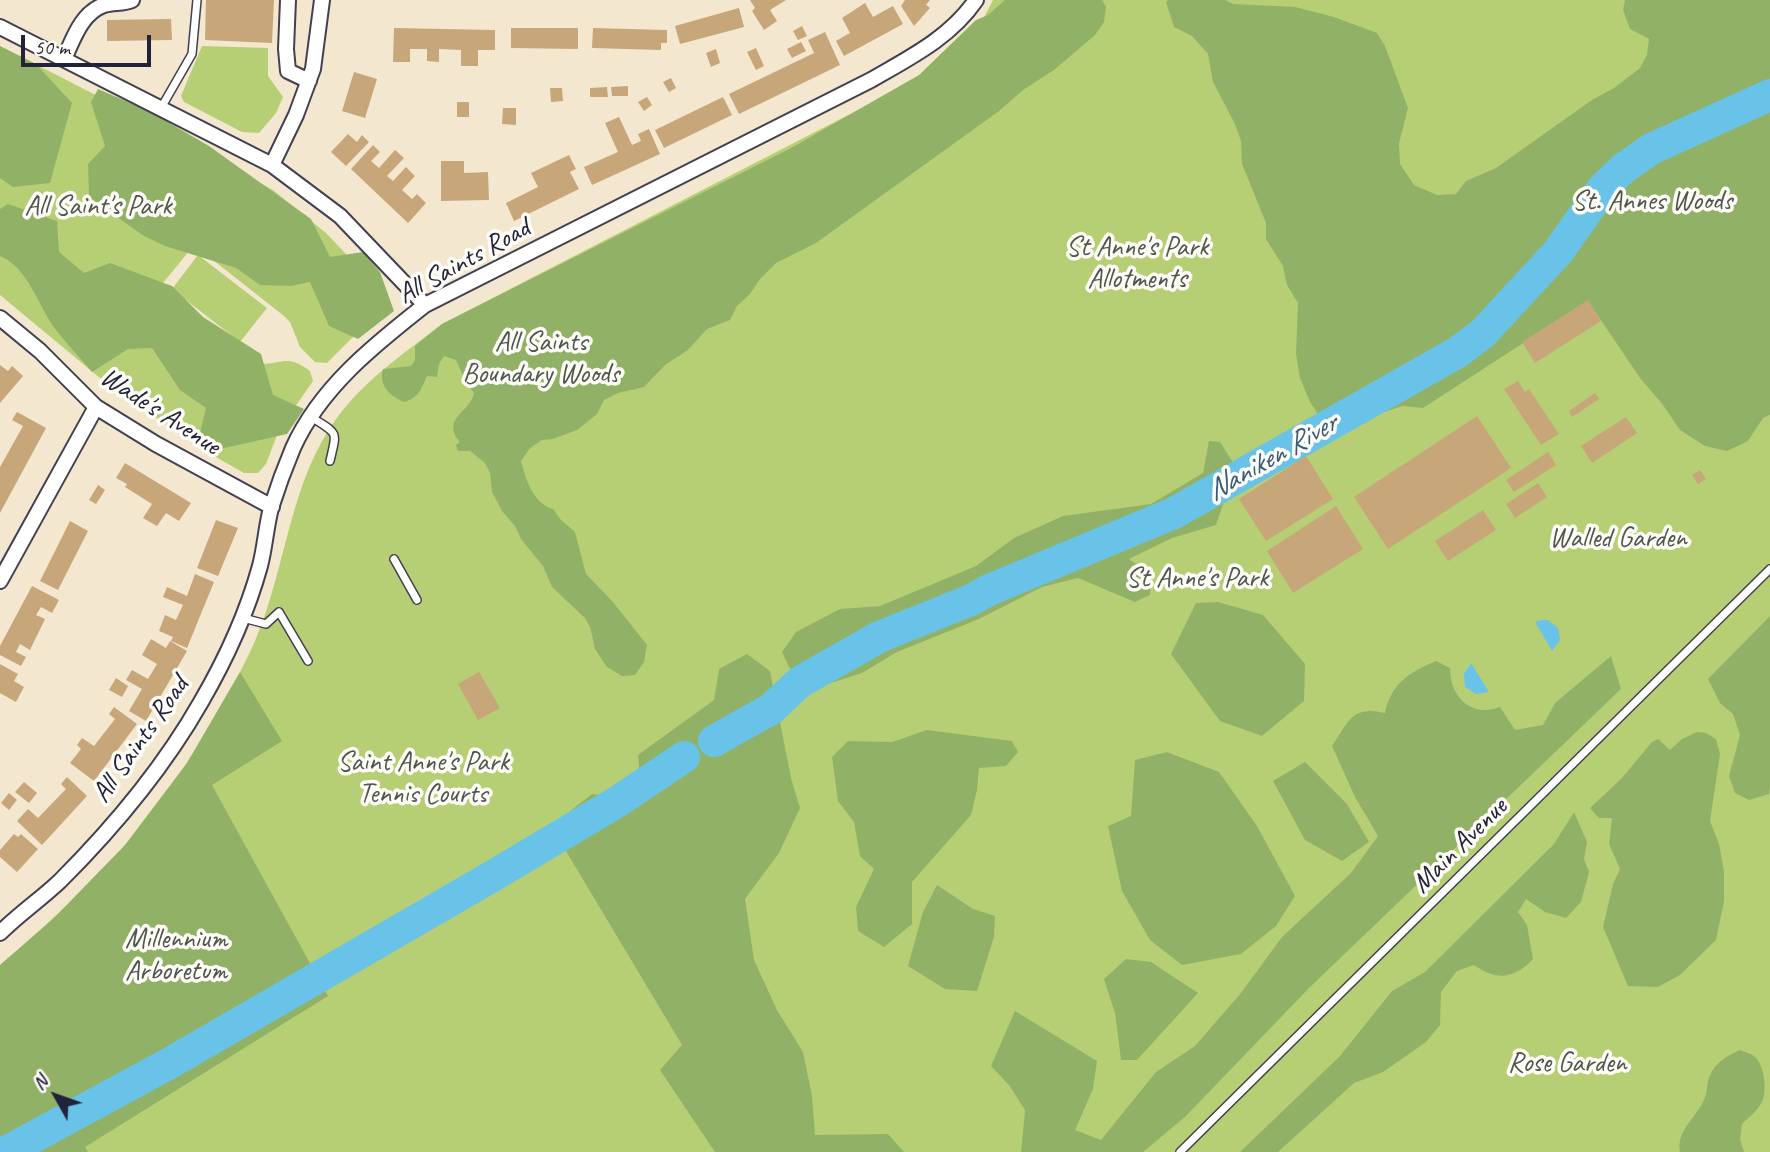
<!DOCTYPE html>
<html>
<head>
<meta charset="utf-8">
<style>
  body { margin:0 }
  #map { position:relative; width:1770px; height:1152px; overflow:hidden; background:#f4e7cf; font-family:Caveat,sans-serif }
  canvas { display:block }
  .north { position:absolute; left:21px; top:1061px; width:70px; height:70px; -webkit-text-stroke:5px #fdfcf7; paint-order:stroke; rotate:310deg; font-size:19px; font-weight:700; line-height:28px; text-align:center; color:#22223b }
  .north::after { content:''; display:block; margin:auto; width:24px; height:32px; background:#22223b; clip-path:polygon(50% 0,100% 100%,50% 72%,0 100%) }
  .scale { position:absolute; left:21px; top:35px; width:130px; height:32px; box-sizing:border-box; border:4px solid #22223b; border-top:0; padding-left:9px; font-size:21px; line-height:24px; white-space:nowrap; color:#22223b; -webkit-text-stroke:5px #fdfcf7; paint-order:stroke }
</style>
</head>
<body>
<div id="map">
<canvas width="1770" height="1152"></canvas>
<div class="north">N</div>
<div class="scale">50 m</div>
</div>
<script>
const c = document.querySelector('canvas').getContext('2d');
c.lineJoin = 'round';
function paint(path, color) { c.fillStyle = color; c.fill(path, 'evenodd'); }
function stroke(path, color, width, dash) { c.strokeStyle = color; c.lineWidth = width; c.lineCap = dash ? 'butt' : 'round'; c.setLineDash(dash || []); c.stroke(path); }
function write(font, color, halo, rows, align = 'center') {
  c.font = font + ' Caveat,sans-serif'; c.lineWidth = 7; c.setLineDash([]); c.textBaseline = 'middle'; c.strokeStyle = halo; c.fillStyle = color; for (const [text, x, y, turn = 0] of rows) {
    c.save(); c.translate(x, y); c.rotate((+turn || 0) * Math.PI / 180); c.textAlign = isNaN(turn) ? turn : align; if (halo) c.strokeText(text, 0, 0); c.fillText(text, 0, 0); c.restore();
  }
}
paint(new Path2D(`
  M993,0H1770V1152H0V965C44,927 88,888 126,844C175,786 217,720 250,652C284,582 287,493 330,428C358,384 402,355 442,324L922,77L978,29Z
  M0,46L162,129L273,190L326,233L386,296L368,322L327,363L315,362L300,347L290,322L284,316L194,245L159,288L256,363C281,367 284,352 310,371L313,381L279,430L266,464L258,473H244L198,447L106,383L0,295Z
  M202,46L268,48V76L283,97L276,113L259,133L242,132L184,102L181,96Z
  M198,255L267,308L240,342L172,289Z`), '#b7cf74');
paint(new Path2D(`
  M1005,0H1102L1106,7L1104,22L1095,35L1054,70L1023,90L999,111L816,243L776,263L760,279L750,294L737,306L730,320L707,329L688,350L665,365L644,387L618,393L604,400L597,414L577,430L553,439L542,440L530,448L521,461C526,480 533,503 553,509L561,520L575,532L586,574L613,602L647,645L644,662L635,675L622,676L607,667L595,649L590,627L585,618L552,587L543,566L521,539L515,526L502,511L492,492L490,473L485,463L470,451H458L456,445L460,442C440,418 471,412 474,393L466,382L456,360L444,356L439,364L437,377L427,376C421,389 419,398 404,402C390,396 378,385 383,369L411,366L415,360V346L442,324L793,147L919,75L976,20L988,15Z
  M1168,0H1225L1233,4L1295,7L1334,17L1377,33L1385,46L1408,108L1399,143L1400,164L1414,185L1437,195L1456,194L1466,181L1496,168L1592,100L1614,88L1640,68L1647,55L1649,39L1630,29L1623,10L1625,0H1770V415L1763,418L1748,441L1727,451L1705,446L1694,439L1680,430L1663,405L1640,378L1588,301L1423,408L1403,406L1339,426L1320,417L1310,402L1300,378L1296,354L1298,303L1287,285L1283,266L1266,239V223L1242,164L1241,141L1235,124L1213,82L1208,54L1192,36L1174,27L1166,2Z
  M0,46L36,64L72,103L50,183L13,187L0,178Z
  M98,89L149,111L209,146L311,219L330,257L363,252L380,272L394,311L358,339L329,326L310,282L291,286L260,285L236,268L165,246L144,236L89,197L88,164L105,146L91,102Z
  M8,204L57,221L59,252L84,273L110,263L172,286L203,317L261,354L273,395L304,409L287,434L220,449L199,437L206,408L180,390L152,348L128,349L92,372C80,358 67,344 56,330C39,308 28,267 0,256V209Z
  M1209,441L1220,442L1236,467L1216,525L1172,538L1129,559L1151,574L1150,595L1135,602L1078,578L1042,587L979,619L897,652L862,673L815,688L789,667L782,652L796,632L840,609L880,606L976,566L1014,538L1063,516L1151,504L1203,473Z
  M1218,602L1263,615L1305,664L1304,701L1262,736L1220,721L1171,654L1196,603Z
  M1770,616V786L1769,794L1749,800L1735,793L1729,776L1740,735L1733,714L1720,703L1708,679Z
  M747,654L770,671L791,778L800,808L779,853L745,899L754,960L777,1010L803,1052L812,1096L815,1135L888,1134L904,1152H715L660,1070L682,1045L551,826L592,794L642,800L638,755L714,700L719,669Z
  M1611,656L1621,689L1309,988L1185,1117L1143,1152H1021L1025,1110L1009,1085L991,1066L1015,1011L1097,1061L1093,1089L1075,1130L1101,1140L1156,1072L1195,1046L1241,993L1282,937L1351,873L1378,836L1355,797L1332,746C1349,721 1352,705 1385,713C1391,683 1410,672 1436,661L1450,668C1450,696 1470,718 1500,707L1515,730L1543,725L1555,703Z
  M240,672L282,741L212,785L328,996L85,1147L88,1152H0V965L52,920L125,845L187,763Z
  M927,730L1012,741L1018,752L1006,766L979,768L977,790L971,815L912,882V924L884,947L858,931L856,907L874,869L860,856L854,822L838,801L832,757L848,741L892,742Z
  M1697,732L1706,733L1716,739L1720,754L1710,821L1719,844L1724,871V901L1716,940L1680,975L1658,987L1628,986L1603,927L1613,884L1620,869L1609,844L1612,818H1599L1590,808L1622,778L1652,742L1658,739L1670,750L1682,739Z
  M1167,752L1219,772L1257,826L1295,896L1276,926L1241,954L1182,965L1150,940L1122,891L1108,826L1131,816L1135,760Z
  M1305,762L1347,804L1369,842L1342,861L1305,840L1273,781Z
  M1574,812L1587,842L1584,859L1589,872L1581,902L1566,918L1545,912L1526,899L1518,912L1527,925L1533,959C1514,979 1497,981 1474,965L1457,971L1441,992L1440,1025L1426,1042L1383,1072L1354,1083L1278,1152H1240L1340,1056L1392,991L1425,972L1554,844Z
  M937,885L973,909L995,916L994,937L977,991L945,989L908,966L923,912Z
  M1126,959L1151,962L1198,993L1137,1060H1121L1115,1013L1104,979Z
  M1740,1050C1744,1052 1751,1053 1755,1057C1764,1065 1767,1088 1763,1099C1760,1109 1749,1117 1742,1124L1740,1139L1744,1152H1680C1676,1132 1695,1118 1703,1102C1708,1094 1706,1083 1710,1075C1716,1062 1727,1056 1740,1050Z`), '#91b266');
paint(new Path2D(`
  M1541,620H1548L1558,628L1560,640L1552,651L1535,622Z
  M1471,663L1489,692L1476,694L1465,687L1464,674Z`), '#69c2e7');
stroke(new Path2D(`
  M714,741L771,709L800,682L879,637L971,600L989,590L1174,513L1458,352L1483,333L1558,252L1603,188L1624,168L1651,149L1770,95
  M617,802L684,757
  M6,1152L170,1063L491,877L612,805`), '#69c2e7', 32);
paint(new Path2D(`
  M206,0H274L272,43L205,40Z
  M750,0H786L770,10L777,21L764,30L752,11L755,8Z
  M905,0H930L926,5L930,8L914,26L901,6Z
  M865,3L873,17L893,6L903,24L844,56L836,41L850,33L842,18Z
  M739,8L744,27L680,44L675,26Z
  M171,19L172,40L107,41V20Z
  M802,26L807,36L798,40L793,31Z
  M394,28L495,30V50H478V66H461V50L439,49V62L427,61V49H410V62H393Z
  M511,28H578V49L511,48Z
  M593,28L667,30V43H661V50L592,48Z
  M825,32L840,65L739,114L729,94L814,53L808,40Z
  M801,42L806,51L792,58L787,49Z
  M756,48L764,66L756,70L747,52Z
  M716,49L720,63L711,67L706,53Z
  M354,72L377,79L365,118L342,111Z
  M671,78L676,88L669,92L663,82Z
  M628,86V96H612L611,87Z
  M607,87L608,97H590V88Z
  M550,88H562L563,101L551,102Z
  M647,97L652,105L644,111L638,102Z
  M723,97L732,115L664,148L655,130Z
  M457,102H469V117H457Z
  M503,108H516V125L502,124Z
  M619,117L632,145L641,141L638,134L649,129L660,154L592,185L584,167L618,152L605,123Z
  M348,134L357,142L362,135L369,142L346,166L331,152Z
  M373,145L380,152L371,161L379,168L395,150L404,158L387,176L393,181L406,167L415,176L402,190L412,199L417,194L426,203L408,223L351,169Z
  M569,155L576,169L570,172L579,189L514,221L506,203L538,187L531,173Z
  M441,161H464V173L488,172L489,200L441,201Z
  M1588,300L1601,321L1535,363L1522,342Z
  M0,365L8,371L12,366L23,376L0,403Z
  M1518,381L1525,392L1529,389L1559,434L1541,445L1504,389Z
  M1595,393L1599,399L1572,417L1569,411Z
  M17,412L46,428L0,513V467L23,426L12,420Z
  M1477,416L1511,468L1388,549L1354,497Z
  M1626,417L1637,433L1592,463L1581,446Z
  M1548,452L1556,465L1514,492L1506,480Z
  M1306,456L1333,499L1266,541L1239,499Z
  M125,463L191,503L179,521L166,513L157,526L143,518L152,504L125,487L127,484L116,478Z
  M1700,470L1706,479L1698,484L1692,475Z
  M1538,483L1547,497L1515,518L1506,504Z
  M98,485L105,490L96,504L89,500Z
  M1336,506L1363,549L1293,593L1267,551Z
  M1483,510L1496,530L1448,561L1435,541Z
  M216,520L238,528L218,576L197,568Z
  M70,521L88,531L58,590L40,581Z
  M195,574L214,582L187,648L171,641L173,637L159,631L165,615L176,620L183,605L163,597L167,587L187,596Z
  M32,586L59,600L52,613L41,607L36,615L45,619L30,650L20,644L16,652L26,657L21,666L0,655V646Z
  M151,639L166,648L170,641L187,651L146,721L129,711L142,689L126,680L132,670L148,679L157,664L142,655Z
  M0,664L18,674L14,681L24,687L16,702L0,693Z
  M479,672L500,708L478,720L458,684Z
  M116,678L128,686L122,697L109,690Z
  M114,707L137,724L94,781L70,763L81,749L77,745L82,738L94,746L115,719L109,714Z
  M67,777L87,796L42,845L17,821L28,809L38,818L66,789L61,784Z
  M24,782L37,793L29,803L15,792Z
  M9,793L17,800L9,810L1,803Z
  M14,834L18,837L21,834L38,849L17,872L0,857V850Z`), '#c7a679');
const lane = new Path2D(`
  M161,108L192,54L197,0
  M311,417C339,435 337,430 330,461
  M394,559L417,600
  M243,618L266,624L279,612L308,661
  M1180,1152L1770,569`);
const street = new Path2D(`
  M288,0L286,49L288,71L309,81
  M0,27L272,165L340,216L425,305
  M64,59C73,40 81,13 104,5C113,2 123,4 132,0
  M272,165L296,115L313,69L322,0
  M0,318L40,351L96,407L156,444L272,507
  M0,581L96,407
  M0,933C19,914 41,899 60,881C113,828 164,767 201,702C226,659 247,613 260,566C265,547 266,527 271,508C277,489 285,467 293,448C320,388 374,345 425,305L871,80C909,58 950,38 976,0`);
stroke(lane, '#424051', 10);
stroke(street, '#424051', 18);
stroke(lane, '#fff', 7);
stroke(street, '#fff', 14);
write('28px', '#4f564c', '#fdfcf7', [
  ["St. Annes Woods",1652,202],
  ["All Saint's Park",98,207],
  ["St Anne's Park",1137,248],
  ["Allotments",1137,280],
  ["All Saints",541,343],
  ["Boundary Woods",541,375],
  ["Walled Garden",1618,539],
  ["St Anne's Park",1197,579],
  ["Saint Anne's Park",423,763],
  ["Tennis Courts",423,795],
  ["Millennium",176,940],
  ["Arboretum",176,972],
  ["Rose Garden",1567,1064]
]);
write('28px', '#22223b', '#fdfcf7', [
  ["All Saints Road",464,262,-29],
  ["Wade's Avenue",160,412,33],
  ["All Saints Road",141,740,-55],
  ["Main Avenue",1460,846,-45]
]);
write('italic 30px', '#3b5a77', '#fdfcf7', [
  ["Naniken River",1272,458,-30]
]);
</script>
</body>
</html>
